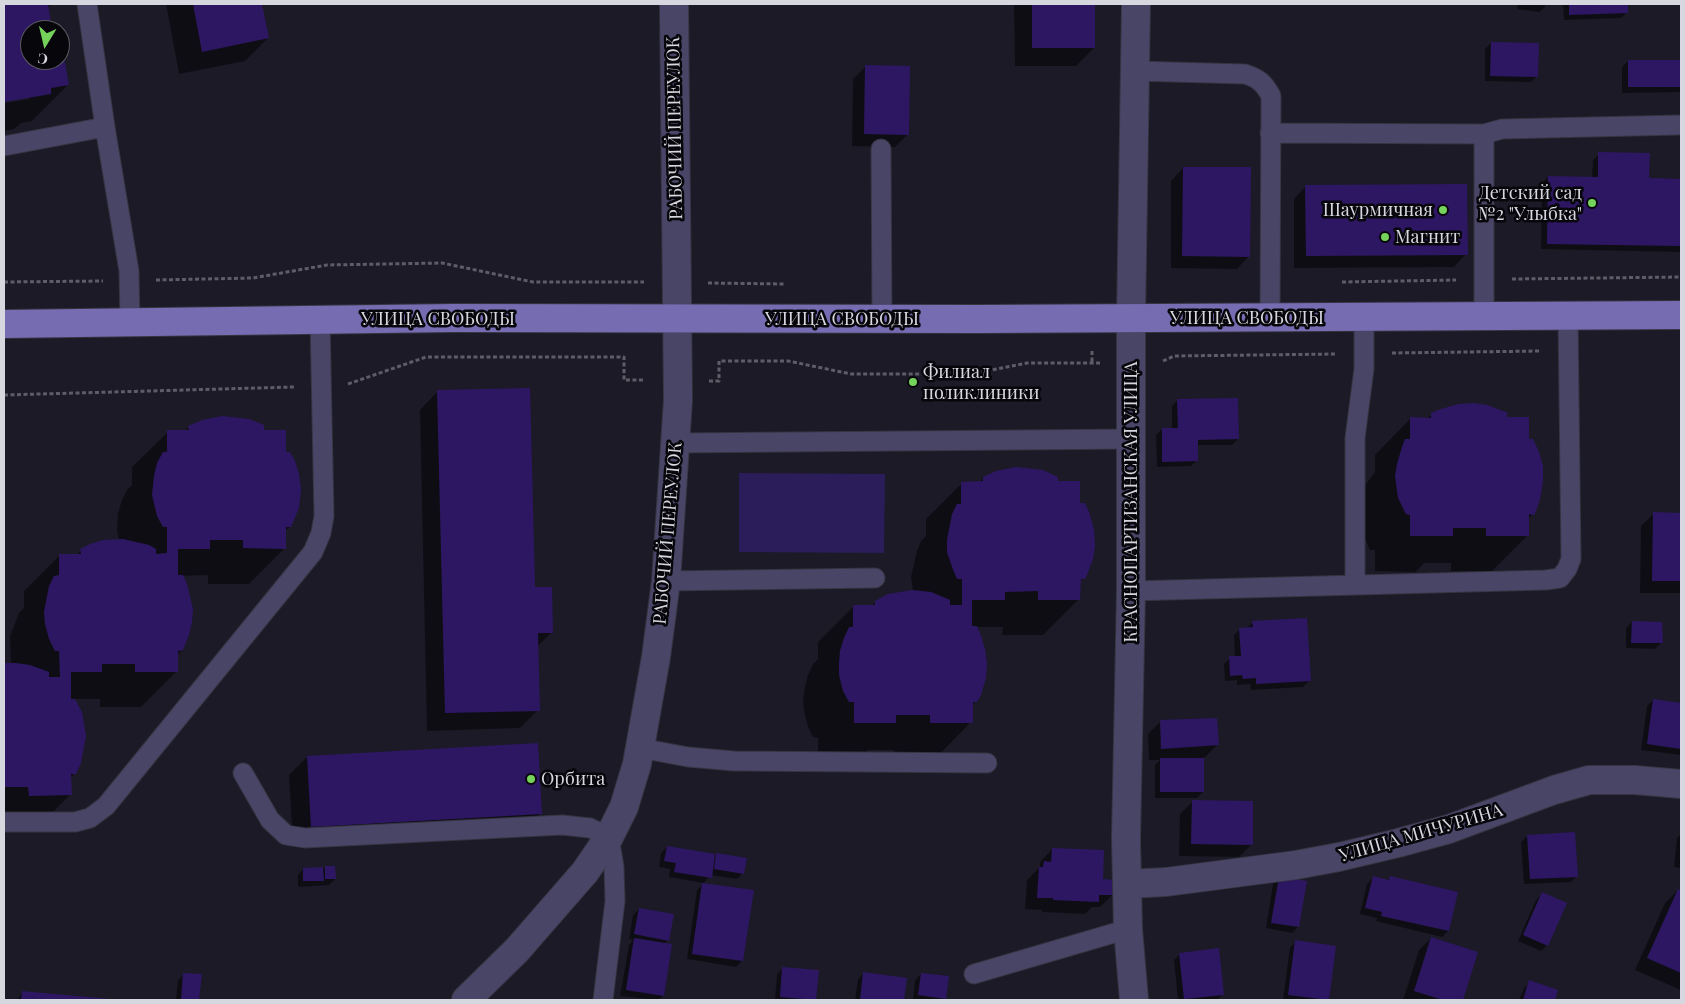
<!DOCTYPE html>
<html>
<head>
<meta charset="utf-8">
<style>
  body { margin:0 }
  #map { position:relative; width:1685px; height:1004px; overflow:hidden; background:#1c1a27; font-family:"Playfair Display",serif }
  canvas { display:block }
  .frame { position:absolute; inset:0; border:5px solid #d7d7e0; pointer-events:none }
  .north { position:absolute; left:20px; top:20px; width:50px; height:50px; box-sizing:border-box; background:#07060b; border:1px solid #5a5a60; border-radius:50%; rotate:189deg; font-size:14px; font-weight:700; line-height:20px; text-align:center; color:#d7d7e0 }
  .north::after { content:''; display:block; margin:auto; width:18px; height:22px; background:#75d25b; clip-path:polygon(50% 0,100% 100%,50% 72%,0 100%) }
</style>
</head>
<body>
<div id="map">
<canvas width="1685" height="1004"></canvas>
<div class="frame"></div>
<div class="north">С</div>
</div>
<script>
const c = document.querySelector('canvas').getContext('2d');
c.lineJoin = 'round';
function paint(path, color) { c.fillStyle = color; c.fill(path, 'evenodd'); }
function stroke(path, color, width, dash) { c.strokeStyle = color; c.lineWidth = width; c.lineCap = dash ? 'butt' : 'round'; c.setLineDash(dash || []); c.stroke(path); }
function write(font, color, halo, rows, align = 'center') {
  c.font = font + ' "Playfair Display",serif'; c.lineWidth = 5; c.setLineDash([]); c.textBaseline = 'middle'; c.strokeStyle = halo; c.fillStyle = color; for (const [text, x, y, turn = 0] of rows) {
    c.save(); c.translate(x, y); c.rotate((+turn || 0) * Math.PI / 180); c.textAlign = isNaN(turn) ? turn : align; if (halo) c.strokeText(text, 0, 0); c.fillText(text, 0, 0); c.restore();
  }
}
paint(new Path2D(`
  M739,473L885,474L884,553L739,552Z`), '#2b1d59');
paint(new Path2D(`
  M4,4H52L47,8L51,30H30V60H60V48L68,85L32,121L21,123L14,129L4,131V103L29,99V96L4,101Z
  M166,4H261L268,38L245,61L179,74Z
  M1014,4H1094V48L1076,66H1015Z
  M1518,4H1545V7L1539,12L1517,9Z
  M1563,4H1627V12L1621,18L1564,20Z
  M1491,43L1537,76L1531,82L1485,81V49Z
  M1628,61H1681V92L1622,93V67Z
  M865,67L908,134L895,147L852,146L853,79Z
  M1599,154L1648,180H1681V252L1541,249L1542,183L1548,177L1592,178L1593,160Z
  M1183,168L1249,256L1237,269L1171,268V181Z
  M1306,186L1466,254L1454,267L1294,268V199Z
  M438,391L534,589L552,632L537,647L538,710L520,728L427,731L420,410Z
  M1178,400L1238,439L1232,445H1196L1197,460L1191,466L1157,467L1156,435L1162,429H1172V406Z
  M1432,414L1533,514L1528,519V535L1492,571H1451V563H1424L1416,572L1375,571V550H1370L1361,529V500L1366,484L1375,472V455L1410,419H1427Z
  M189,427L290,527L285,531V548L249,584H208V575L181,576L182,650L177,655V671L141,707H100V699H74L81,712L75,773L70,778V795L34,831H4V664H11L10,636L19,613L24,608V591L60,555H77L81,550L119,540L117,531L118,513L122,500L127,490L132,485V467L168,432L185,431Z
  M983,478L1057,483L1079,505L1084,578L1079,583V599L1043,635H1002L1003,627H976V701L971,706V722L936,758L894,759V750H868L859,759L818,758V738L813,737L808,727L804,711L803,700L805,687L808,675L813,664L818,659V642L854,606H871L876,602L913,591L911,577L917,551L921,541L926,536V519L962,483H979Z
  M1653,514H1681L1680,593H1640L1641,526Z
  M1253,622L1309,681L1303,687L1251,690L1250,684L1237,685V680L1225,681L1224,664L1230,658L1235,657L1234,635L1240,629L1247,628Z
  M1632,622L1661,643L1655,649L1626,648V628Z
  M1653,700L1681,704V755L1641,750L1647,706Z
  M1160,722L1217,745L1205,757H1203V792L1197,798H1155V765L1160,760H1149L1148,734Z
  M307,757L541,813L523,831L293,845L289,775Z
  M1192,802L1251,845L1239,857L1179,856L1180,814Z
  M1681,834V868L1674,867L1677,838Z
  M1527,836L1577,876L1571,882L1524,884L1521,842Z
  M667,847L745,859L743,873L737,879L711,875L703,884L742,961L736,967L687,959L697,890L704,883L669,877L670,869L659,867L661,853Z
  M1052,849L1102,881L1112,895L1100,907H1092L1085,914L1042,912V910L1025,909L1027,880L1040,867V862Z
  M325,867L335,879L329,885L298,887V875L303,869L324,868Z
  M1391,877L1448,931L1442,937L1376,921L1377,918L1360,914L1367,884L1373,878L1387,881Z
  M1279,878L1298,927L1292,933L1266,928L1273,884Z
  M1678,890L1681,892V990L1635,970L1665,903Z
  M1542,894L1547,945L1541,951L1518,941L1536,900Z
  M639,909L668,940L664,944L663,996L658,1000L620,996L629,945L633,940L629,939L633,915Z
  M1431,938L1477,953L1461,1000H1403L1419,950Z
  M1296,942L1335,947L1328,1000H1283L1290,947Z
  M1180,954L1223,994L1217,1000H1178L1174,960Z
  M783,968L815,1000H775L777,974Z
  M864,973L905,979L903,1000H855L858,979Z
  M184,974L200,975L198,1000H176L178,980Z
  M921,974L945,999L944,1000H913L915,980Z
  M1530,982L1557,991L1553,1000H1519L1524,988Z
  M23,992L111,1000H17Z`), '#0007');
paint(new Path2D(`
  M4,4H48L52,30H30V60H60V47L62,46L69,85L51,88V94L4,102Z
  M193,4H262L269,38L202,52Z
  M1032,4H1095V48H1032Z
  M1569,4H1628V13L1569,15Z
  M1491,42L1539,43L1538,77L1490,76Z
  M1628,60H1681V87H1628Z
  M865,65L910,66L909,135L864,134Z
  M1598,152L1650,153L1649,178L1681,179V246L1547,244L1548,176L1598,177Z
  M1183,167H1251L1250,257L1182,256Z
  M1467,184L1468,255L1306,256L1305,185Z
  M530,388L535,587H552L553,633H538L540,711L445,713L437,390Z
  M1238,398L1239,439L1198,440V461L1162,462V428H1178L1177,399Z
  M1474,403L1487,405L1503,411L1507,412V417H1529V439H1533L1539,452L1543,466V481L1540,499L1536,511L1534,515L1529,514V536H1486V528H1453V536H1410V515L1406,514L1398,498L1395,476L1397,464L1402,447L1405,439H1410V417L1431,418V413L1441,409L1458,404Z
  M222,416L249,419L264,425V430H286V452H290L295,461L299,474L301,490L299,508L294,520L291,527H286V549L243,548V540H210V549H178V575H183L187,584L193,609L192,622L189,635L183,650L178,651V672H135V664H102V672H71V699H75L82,712L86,736L81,763L76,774H71L72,795L29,796L28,787H4V663H16L30,665L49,672V677H60L59,651H55L49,639L45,624L44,612L49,586L54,576L59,575V554H81L80,549L90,544L103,540L123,539L149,545L156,549V554L167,553V527H163L157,516L152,495L154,476L157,463L163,452H167V430H189L188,426L202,420Z
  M1016,467L1043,470L1058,477V481H1080V503H1085L1089,512L1094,529L1095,546L1093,559L1087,575L1085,579H1081L1080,600H1038V591L1005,592V600H972V626H977L981,636L985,649L987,664L986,678L981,695L977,702H973V723H930V715H896V723H854V702H849L843,691L839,675V664L840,651L844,638L849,627H853V605H875V601L888,594L912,590L931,592L943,597L950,600V605H962V579H957L952,567L947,552V540L952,514L957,504H961V482L983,481V477L996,471Z
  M1653,512L1681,513V581H1652Z
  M1307,618L1311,681L1256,684V678L1243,679L1242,675L1230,676L1229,656H1241L1239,628L1253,627L1252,621Z
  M1632,621L1662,622L1663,643H1631Z
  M1653,699L1681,703V749L1647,744Z
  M1217,718L1219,745L1161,749L1160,720Z
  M538,743L542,814L311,827L307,756Z
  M1160,758H1204V792H1160Z
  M1192,800L1253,801V845L1191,844Z
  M1575,832L1578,877L1530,879L1527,835Z
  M667,846L715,854L712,878L674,872L676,863L664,861Z
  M1052,848L1104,850L1103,879L1114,880L1113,895H1099V902L1053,900V898H1037L1039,867H1043L1044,861L1051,862Z
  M716,853L747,858L744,874L714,869Z
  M325,866H335L336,879H325Z
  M323,867L324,881H303V868Z
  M1373,876L1389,880L1390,876L1458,892L1449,931L1381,916L1382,912L1365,908Z
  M1279,877L1307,881L1299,927L1271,923Z
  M702,883L754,890L743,961L692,954Z
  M1678,889L1681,890V973L1647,958Z
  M1542,892L1567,903L1548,946L1523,935Z
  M639,908L674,914L669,941L634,934Z
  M1431,937L1478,952L1463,1000H1443L1414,991Z
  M634,938L672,944L664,996L626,990Z
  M1295,940L1336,946L1329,1000L1288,995Z
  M1219,948L1224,995L1184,999L1179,953Z
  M782,967L819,970L816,1000L780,997Z
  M863,972L907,978L904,1000H860Z
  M183,973L202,974L199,1000H181Z
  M921,973L949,976L946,999L918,995Z
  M1529,980L1558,990L1555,1000H1523Z
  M22,991L110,999V1000H21Z`), '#2d1763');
const service = new Path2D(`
  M87,4L105,127
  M1135,71L1245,74C1258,78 1264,83 1271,96L1270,318
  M1270,133L1484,134L1502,129L1679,125
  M1484,134V317
  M4,146L105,127L129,271L130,322
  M881,149L882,319
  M675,443L1131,439
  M666,581L875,578
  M1355,584V438L1364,369V317
  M1131,591L1546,580L1560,578L1567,569L1571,559L1568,316
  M640,748L688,757L734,761L987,763
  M243,773L270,820L286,835L305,838L562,825L590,828L609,837L614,867L615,901L603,1000
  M4,822H75L90,818L106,806L313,552L321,533L324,516L320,319
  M974,974L1128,929`);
const minor = new Path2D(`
  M1127,884L1166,882L1296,865L1339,857L1398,843L1449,829L1554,790L1589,780H1635L1681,784
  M466,1000L517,950L585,872L609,837L624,807L637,764L656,657L666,581L678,400L674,4
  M1134,1000L1128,929L1126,839L1131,591V318L1136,4`);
const primary = new Path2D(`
  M4,324L453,318L978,319L1681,315`);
stroke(service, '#363441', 21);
stroke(minor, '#363441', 30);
stroke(primary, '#363441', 30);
stroke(new Path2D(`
  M1512,279L1681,277
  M156,280L253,278L327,265L442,263L533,282H644
  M4,282L103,281
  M1342,282L1456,280
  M708,283L784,284
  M1092,351V362
  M1392,353L1541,351
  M1163,361L1174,356L1336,354
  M709,381H719V361H788L851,374H971L1027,363H1100
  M348,384L426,357H624V380H645
  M4,395L294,387`), '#5d5c67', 3, [4, 2.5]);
stroke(service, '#494567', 19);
stroke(minor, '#494567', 28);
stroke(primary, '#766cb2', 28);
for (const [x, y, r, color] of [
  [1592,203,5,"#75d25b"],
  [1443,210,5,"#75d25b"],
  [1385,237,5,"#75d25b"],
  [913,382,5,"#75d25b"],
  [531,779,5,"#75d25b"]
]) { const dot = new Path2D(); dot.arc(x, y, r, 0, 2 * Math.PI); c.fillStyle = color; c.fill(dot); stroke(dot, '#07060b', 2); }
write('18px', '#d7d7e0', '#07060b', [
  ["РАБОЧИЙ ПЕРЕУЛОК",675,128,-91],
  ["УЛИЦА СВОБОДЫ",1247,318],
  ["УЛИЦА СВОБОДЫ",438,319],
  ["УЛИЦА СВОБОДЫ",842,319],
  ["КРАСНОПАРТИЗАНСКАЯ УЛИЦА",1131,502,-90],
  ["РАБОЧИЙ ПЕРЕУЛОК",668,533,-85],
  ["УЛИЦА МИЧУРИНА",1421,833,-16]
]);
write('18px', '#d7d7e0', '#07060b', [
  ["Детский сад",1582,193,"right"],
  ["№2 \"Улыбка\"",1582,214,"right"],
  ["Шаурмичная",1433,210,"right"],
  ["Магнит",1395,237],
  ["Филиал",923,372],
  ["поликлиники",923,393],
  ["Орбита",541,779]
], 'left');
</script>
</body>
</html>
